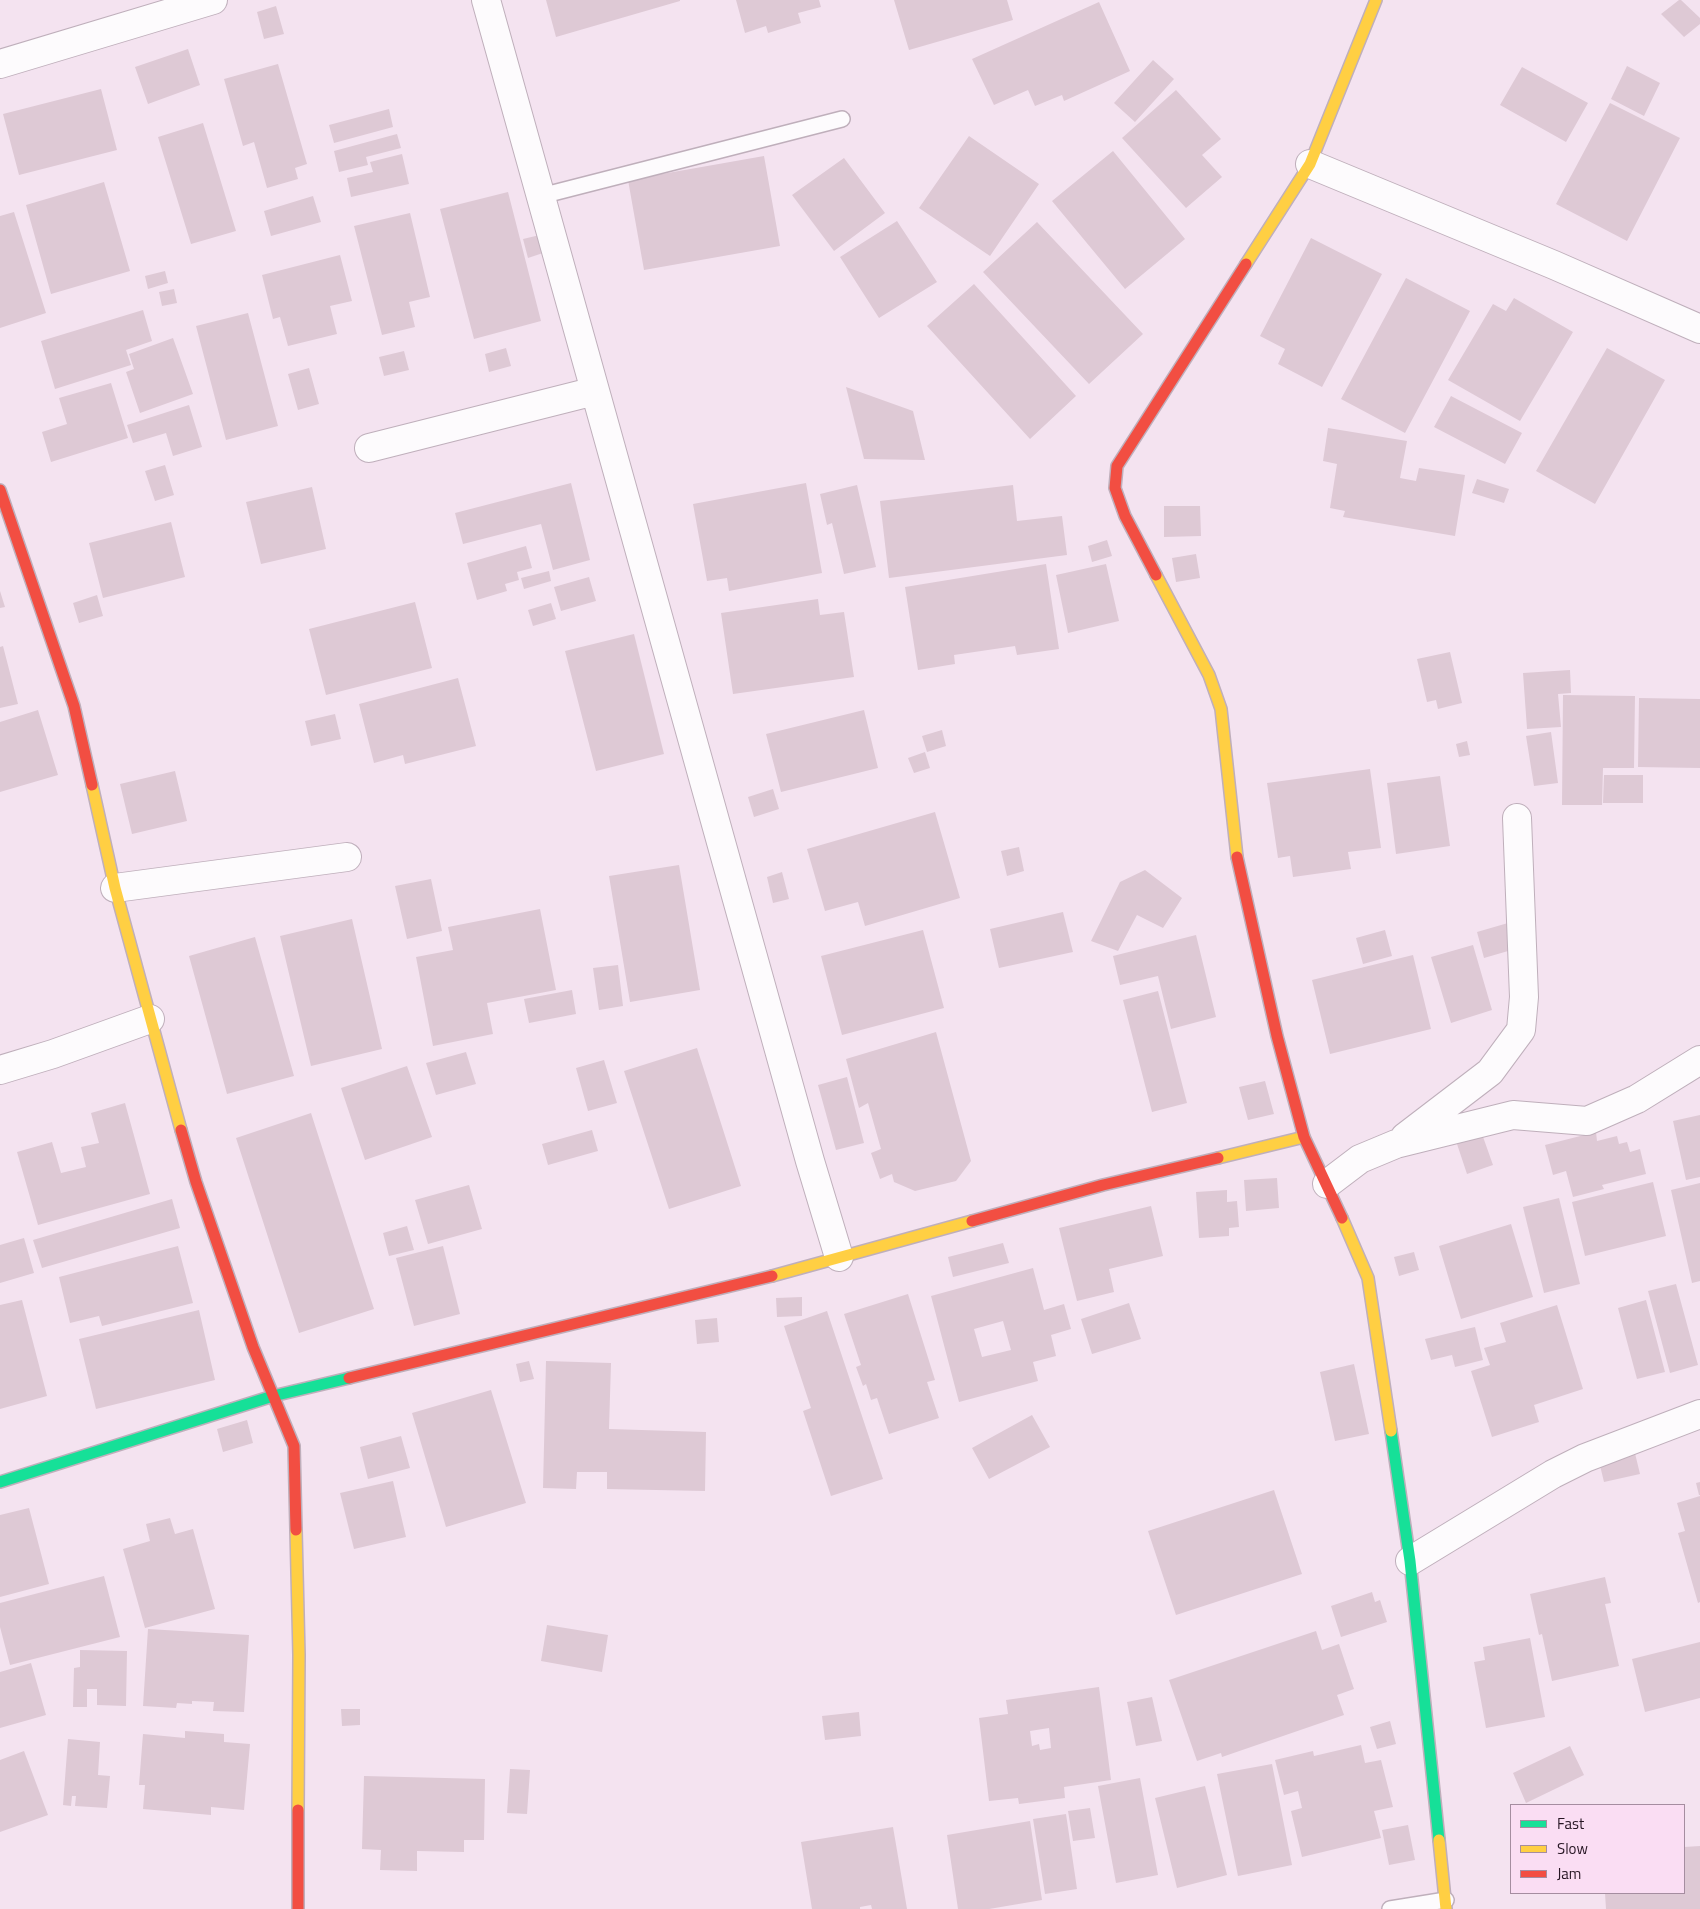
<!DOCTYPE html>
<html>
<head>
<meta charset="utf-8">
<style>
  body { margin:0 }
  #map { position:relative; width:1700px; height:1909px; overflow:hidden; background:#f4e3f0; font-family:"Titillium Web",sans-serif }
  canvas { display:block }
  .legend { position:absolute; left:1510px; top:1804px; width:175px; height:90px; box-sizing:border-box; background:#faddf3; border:1px solid #a58da0; margin:0; padding:6px 9px; list-style:none; font-size:15px; color:#261523 }
  .legend li { display:flex; align-items:center; gap:10px; height:25px }
  .legend b { width:25px; border:1px solid #a58da0 }
</style>
</head>
<body>
<div id="map">
<canvas width="1700" height="1909"></canvas>
<ul class="legend">
<li><b style="height:6px;background:#16e098"></b>Fast</li>
<li><b style="height:6px;background:#ffcf43"></b>Slow</li>
<li><b style="height:6px;background:#f24e42"></b>Jam</li>
</ul>
</div>
<script>
const c = document.querySelector('canvas').getContext('2d');
c.lineJoin = 'round';
function paint(path, color) { c.fillStyle = color; c.fill(path, 'evenodd'); }
function stroke(path, color, width, dash) { c.strokeStyle = color; c.lineWidth = width; c.lineCap = dash ? 'butt' : 'round'; c.setLineDash(dash || []); c.stroke(path); }
paint(new Path2D(`
  M546,0H680V1L556,37Z
  M736,0H819L821,7L798,13L801,23L768,33L766,26L745,33Z
  M894,0H1007L1013,20L909,50Z
  M1679,0H1681L1700,18V24L1684,37L1661,14Z
  M1099,2L1130,71L1064,101L1062,95L1035,106L1028,90L994,105L972,59Z
  M276,6L284,34L264,39L257,12Z
  M188,49L200,85L148,104L135,67Z
  M1153,60L1174,79L1135,122L1114,103Z
  M278,64L307,164L295,168L298,179L267,188L254,142L243,146L224,79Z
  M1627,66L1660,83L1644,116L1611,99Z
  M1522,67L1588,103L1566,142L1500,105Z
  M101,89L117,150L19,175L3,114Z
  M1176,90L1221,139L1202,155L1222,177L1186,208L1122,138Z
  M1610,103L1680,138L1627,241L1556,204Z
  M389,109L393,127L334,143L329,125Z
  M203,123L236,231L191,244L158,137Z
  M397,134L401,148L366,157L368,165L339,172L334,151Z
  M969,136L1039,184L990,256L919,208Z
  M1113,151L1185,239L1125,289L1052,201Z
  M402,154L409,184L351,197L347,178L373,172L370,162Z
  M764,156L780,246L644,270L628,180Z
  M844,158L885,213L834,251L792,195Z
  M104,182L130,271L51,294L26,205Z
  M508,192L541,321L474,339L440,209Z
  M313,196L321,222L271,236L264,211Z
  M14,212L46,313L0,328V216Z
  M410,213L430,297L409,302L415,327L382,335L354,226Z
  M897,221L937,282L879,318L840,257Z
  M1037,222L1143,334L1089,384L983,272Z
  M544,234L549,251L528,258L523,239Z
  M1311,238L1382,274L1322,387L1278,364L1285,349L1260,336Z
  M340,255L352,301L330,306L337,334L288,346L280,317L273,319L262,275Z
  M165,271L168,283L148,289L145,276Z
  M1406,278L1470,311L1405,433L1341,399Z
  M974,284L1076,396L1030,439L927,326Z
  M174,289L177,303L162,306L159,292Z
  M1514,298L1573,332L1520,421L1448,380L1493,304L1506,311Z
  M143,310L152,341L126,350L131,365L55,389L41,341Z
  M248,313L278,426L226,440L196,326Z
  M173,338L193,394L140,413L126,372L134,369L129,354Z
  M506,348L511,366L489,372L485,354Z
  M1607,348L1665,380L1595,504L1536,471Z
  M404,351L409,370L384,376L379,357Z
  M309,368L319,404L298,410L288,374Z
  M111,383L128,438L51,462L42,432L67,424L59,398Z
  M846,387L913,411L925,460L864,459Z
  M1451,396L1522,433L1505,464L1434,427Z
  M189,405L202,447L173,456L166,433L133,443L127,425Z
  M1328,428L1407,441L1400,478L1416,481L1419,468L1465,475L1455,536L1343,517L1345,511L1330,508L1337,464L1323,461Z
  M165,465L174,495L155,501L145,471Z
  M1477,479L1509,489L1504,503L1472,493Z
  M571,483L590,560L553,570L541,524L463,544L455,513Z
  M806,483L822,573L729,591L727,578L707,581L693,504Z
  M857,485L876,567L844,574L832,523L827,525L820,494Z
  M1013,485L1017,521L1062,516L1067,555L889,578L880,501Z
  M312,487L326,549L261,564L246,502Z
  M1164,506H1200L1201,536L1164,537Z
  M171,522L185,577L103,598L89,543Z
  M1107,540L1112,556L1092,562L1088,546Z
  M526,546L532,568L517,572L519,580L505,584L507,591L477,600L467,563Z
  M1196,554L1200,578L1176,582L1172,558Z
  M1046,564L1059,649L1017,655L1015,646L954,655L955,664L918,670L905,587Z
  M1106,564L1119,621L1068,633L1056,575Z
  M549,571L551,581L524,589L521,578Z
  M589,577L596,601L561,611L554,587Z
  M0,591L5,607L0,608Z
  M97,595L103,616L79,623L73,603Z
  M818,599L820,615L844,612L854,677L733,694L721,613Z
  M415,602L432,668L326,695L309,629Z
  M551,603L556,619L533,626L528,610Z
  M634,634L664,754L596,771L565,651Z
  M3,646L18,704L0,708V647Z
  M1450,652L1462,703L1438,709L1436,700L1427,702L1417,659Z
  M1570,670L1571,693L1558,694L1561,727L1527,729L1523,673Z
  M458,678L476,746L405,764L403,755L374,763L359,704Z
  M1563,695L1635,696L1634,768H1603L1602,805H1562Z
  M1639,698L1700,699V768L1638,767Z
  M38,710L58,775L0,792V722Z
  M864,710L878,768L781,792L766,734Z
  M335,714L341,739L311,746L305,721Z
  M942,730L946,746L927,752L922,736Z
  M1551,732L1558,783L1534,786L1526,736Z
  M1467,741L1470,755L1459,757L1456,744Z
  M925,752L930,768L914,773L908,758Z
  M1370,769L1381,848L1348,852L1351,869L1293,877L1290,856L1278,858L1267,783Z
  M175,771L187,821L132,834L120,784Z
  M1604,775H1643V803H1603Z
  M1440,776L1450,846L1396,854L1387,783Z
  M773,789L779,809L754,817L748,797Z
  M935,812L960,898L865,926L858,902L825,911L807,849Z
  M1019,847L1024,871L1007,876L1001,851Z
  M679,865L700,990L630,1002L609,876Z
  M1145,870L1182,898L1163,928L1137,915L1118,951L1091,941L1120,882Z
  M782,872L789,899L773,903L767,877Z
  M431,879L442,931L407,939L395,886Z
  M540,909L556,990L487,1003L493,1034L433,1046L416,957L453,950L448,927Z
  M1063,912L1073,952L999,968L990,929Z
  M352,919L382,1049L311,1066L280,936Z
  M1508,923L1515,949L1484,958L1477,932Z
  M923,930L944,1008L842,1035L821,956Z
  M1385,930L1392,956L1363,964L1356,938Z
  M1196,935L1216,1017L1171,1029L1158,976L1120,985L1113,956Z
  M255,937L294,1076L227,1094L189,956Z
  M1473,945L1492,1010L1451,1023L1431,957Z
  M1413,955L1431,1029L1330,1054L1312,980Z
  M618,965L623,1006L599,1010L593,968Z
  M572,990L576,1014L529,1023L524,999Z
  M1158,991L1187,1103L1152,1112L1123,1000Z
  M936,1032L971,1161L956,1181L915,1191L894,1182L892,1174L880,1179L871,1153L881,1149L868,1103L859,1108L846,1059Z
  M697,1048L741,1186L669,1209L624,1071Z
  M466,1052L476,1084L436,1095L426,1063Z
  M604,1060L617,1103L588,1111L576,1068Z
  M407,1066L432,1137L365,1160L341,1088Z
  M847,1077L864,1143L836,1150L818,1085Z
  M1265,1081L1274,1114L1248,1120L1239,1087Z
  M125,1103L150,1194L38,1225L17,1152L52,1142L61,1173L86,1167L81,1147L99,1143L91,1113Z
  M311,1113L374,1309L299,1333L236,1138Z
  M1700,1115V1177L1686,1180L1673,1121Z
  M592,1130L598,1151L548,1165L542,1144Z
  M1596,1132L1597,1141L1617,1136L1619,1144L1627,1142L1630,1152L1640,1149L1646,1174L1602,1185L1604,1189L1573,1197L1566,1171L1553,1175L1545,1145Z
  M1482,1134L1493,1165L1467,1174L1457,1144Z
  M1277,1178L1279,1208L1246,1211L1244,1180Z
  M1653,1182L1666,1236L1585,1256L1572,1202Z
  M1700,1183V1281L1692,1283L1671,1190Z
  M469,1185L482,1229L428,1244L415,1200Z
  M1227,1190V1202L1237,1201L1239,1227L1229,1228V1236L1199,1238L1196,1192Z
  M1559,1198L1580,1284L1544,1293L1523,1207Z
  M172,1199L180,1228L42,1268L33,1240Z
  M1151,1206L1163,1256L1109,1269L1114,1292L1077,1301L1059,1228Z
  M1511,1224L1533,1297L1461,1319L1439,1246Z
  M407,1226L414,1250L389,1256L383,1233Z
  M24,1238L34,1273L0,1283V1245Z
  M1003,1243L1009,1263L953,1277L948,1257Z
  M178,1246L193,1303L102,1326L99,1316L70,1323L59,1277Z
  M443,1246L460,1314L414,1326L396,1258Z
  M1414,1252L1419,1270L1399,1276L1394,1257Z
  M1033,1268L1044,1310L1064,1304L1071,1329L1051,1335L1056,1356L1033,1362L1038,1381L959,1402L931,1296ZM1003,1321L1011,1350L982,1357L974,1329Z
  M1676,1284L1698,1365L1670,1373L1648,1291Z
  M908,1294L935,1380L927,1382L939,1418L889,1434L877,1398L871,1400L866,1384L863,1386L856,1367L861,1365L844,1314Z
  M802,1297V1316L777,1317L776,1298Z
  M22,1300L47,1396L0,1409V1305Z
  M1646,1300L1665,1372L1637,1379L1618,1308Z
  M1129,1303L1141,1339L1092,1354L1081,1319Z
  M1557,1305L1583,1389L1534,1405L1539,1422L1492,1437L1471,1371L1490,1365L1484,1348L1506,1342L1500,1323Z
  M199,1310L215,1380L96,1409L79,1339Z
  M827,1311L883,1479L831,1496L803,1411L811,1408L784,1326Z
  M717,1318L719,1342L697,1344L695,1320Z
  M1475,1327L1483,1360L1455,1367L1452,1355L1431,1360L1425,1339Z
  M529,1361L534,1379L520,1382L516,1364Z
  M546,1361L611,1363L609,1429L706,1432L705,1491L607,1489V1472H577L576,1489L543,1488Z
  M1354,1364L1369,1434L1335,1441L1320,1372Z
  M491,1390L526,1503L446,1527L412,1413Z
  M1032,1415L1050,1447L989,1479L972,1448Z
  M247,1420L253,1443L223,1452L217,1429Z
  M401,1436L410,1468L368,1479L360,1447Z
  M1633,1445L1640,1474L1604,1482L1597,1453Z
  M393,1481L406,1537L354,1549L340,1493Z
  M1700,1482V1495H1699L1696,1483Z
  M1274,1490L1302,1574L1176,1615L1148,1531Z
  M1700,1496V1602L1698,1603L1678,1533L1685,1531L1677,1503Z
  M29,1508L49,1584L0,1597V1515Z
  M170,1518L175,1534L193,1529L215,1609L145,1628L123,1549L150,1541L146,1524Z
  M104,1576L120,1637L10,1665L0,1627V1603Z
  M1605,1577L1611,1603L1605,1604L1619,1666L1552,1681L1542,1634L1539,1635L1530,1594Z
  M1372,1592L1375,1602L1380,1600L1387,1622L1341,1637L1331,1606Z
  M547,1625L608,1635L602,1672L541,1661Z
  M148,1629L249,1635L244,1712L213,1711L214,1702L192,1701V1704L177,1703L176,1708L143,1706Z
  M1316,1631L1322,1650L1339,1644L1354,1689L1337,1695L1344,1715L1222,1757L1221,1753L1197,1761L1169,1680Z
  M1530,1638L1545,1717L1486,1728L1474,1662L1485,1660L1483,1647Z
  M1700,1642V1698L1645,1712L1632,1659Z
  M80,1650L127,1651L126,1706L97,1705V1689H87V1707H73L74,1668L80,1667Z
  M31,1663L46,1715L0,1728V1672Z
  M1099,1687L1111,1780L1064,1787L1065,1798L1019,1804L1018,1798L989,1801L979,1718L1008,1714L1006,1700ZM1049,1728L1051,1748L1040,1750L1039,1744L1032,1746L1030,1731Z
  M1152,1697L1162,1741L1136,1746L1127,1702Z
  M341,1709H360V1725L342,1726Z
  M859,1712L861,1736L825,1740L822,1716Z
  M1390,1721L1396,1744L1377,1749L1370,1727Z
  M185,1731L224,1734V1742L250,1744L244,1810L211,1807V1815L143,1809L145,1785H139L143,1734L185,1738Z
  M68,1739L100,1742L98,1775L110,1776L107,1808L75,1806L76,1796H72L71,1806L63,1805Z
  M1361,1745L1365,1763L1381,1760L1393,1807L1374,1811L1381,1838L1302,1857L1291,1811L1302,1808L1298,1791L1284,1795L1275,1760L1313,1751L1314,1756Z
  M1570,1746L1584,1775L1526,1803L1513,1773Z
  M24,1751L48,1815L0,1832V1760Z
  M1272,1764L1292,1865L1238,1876L1217,1774Z
  M510,1769L530,1770L527,1814L507,1813Z
  M364,1776L485,1779L484,1840H464V1852L417,1851V1871L380,1870L381,1850L362,1849Z
  M1140,1778L1158,1875L1116,1883L1098,1786Z
  M1205,1786L1227,1875L1177,1888L1155,1798Z
  M1090,1808L1095,1838L1073,1841L1068,1811Z
  M1066,1814L1077,1889L1045,1894L1033,1819Z
  M1030,1821L1042,1900L989,1909H958L947,1835Z
  M1408,1825L1415,1860L1389,1865L1382,1830Z
  M893,1827L907,1909H872L871,1905L860,1907V1909H812L801,1842Z
  M1700,1846V1909H1606L1605,1893H1684V1847Z`), '#dec9d5');
const lane = new Path2D(`
  M541,196L842,119
  M1390,1909L1446,1900`);
const street = new Path2D(`
  M486,0L810,1161L839,1257
  M0,64L213,0
  M1310,164L1554,265L1700,329
  M369,448L595,391
  M115,888L347,857
  M0,1070L53,1054L150,1019
  M1405,1137L1490,1072L1521,1030L1524,997L1517,818
  M1327,1184L1360,1159L1396,1144L1513,1115L1587,1121L1637,1099L1700,1060
  M1410,1561L1553,1474L1585,1458L1700,1414`);
const fast = new Path2D(`
  M1391,1431L1410,1561L1439,1840
  M0,1482L273,1396L349,1378`);
const slow = new Path2D(`
  M1246,264L1310,164L1376,0
  M1156,575L1209,675L1221,709L1237,857
  M92,785L115,888L181,1130
  M1218,1158L1304,1137
  M1342,1218L1368,1278L1391,1431
  M772,1276L972,1221
  M296,1530L299,1655L298,1810
  M1439,1840L1446,1909`);
const jam = new Path2D(`
  M0,490L74,706L92,785
  M1156,575L1125,516L1115,488L1117,466L1246,264
  M1237,857L1277,1036L1304,1137L1342,1218
  M181,1130L196,1182L253,1347L294,1446L296,1530
  M972,1221L1103,1185L1218,1158
  M349,1378L772,1276
  M298,1909V1810`);
stroke(lane, '#bfafbb', 18);
stroke(street, '#bfafbb', 30);
stroke(fast, '#bfafbb', 14);
stroke(slow, '#bfafbb', 14);
stroke(jam, '#bfafbb', 14);
stroke(lane, '#fdfbfd', 15);
stroke(street, '#fdfbfd', 28);
stroke(fast, '#16e098', 11);
stroke(slow, '#ffcf43', 11);
stroke(jam, '#f24e42', 11);
</script>
</body>
</html>
